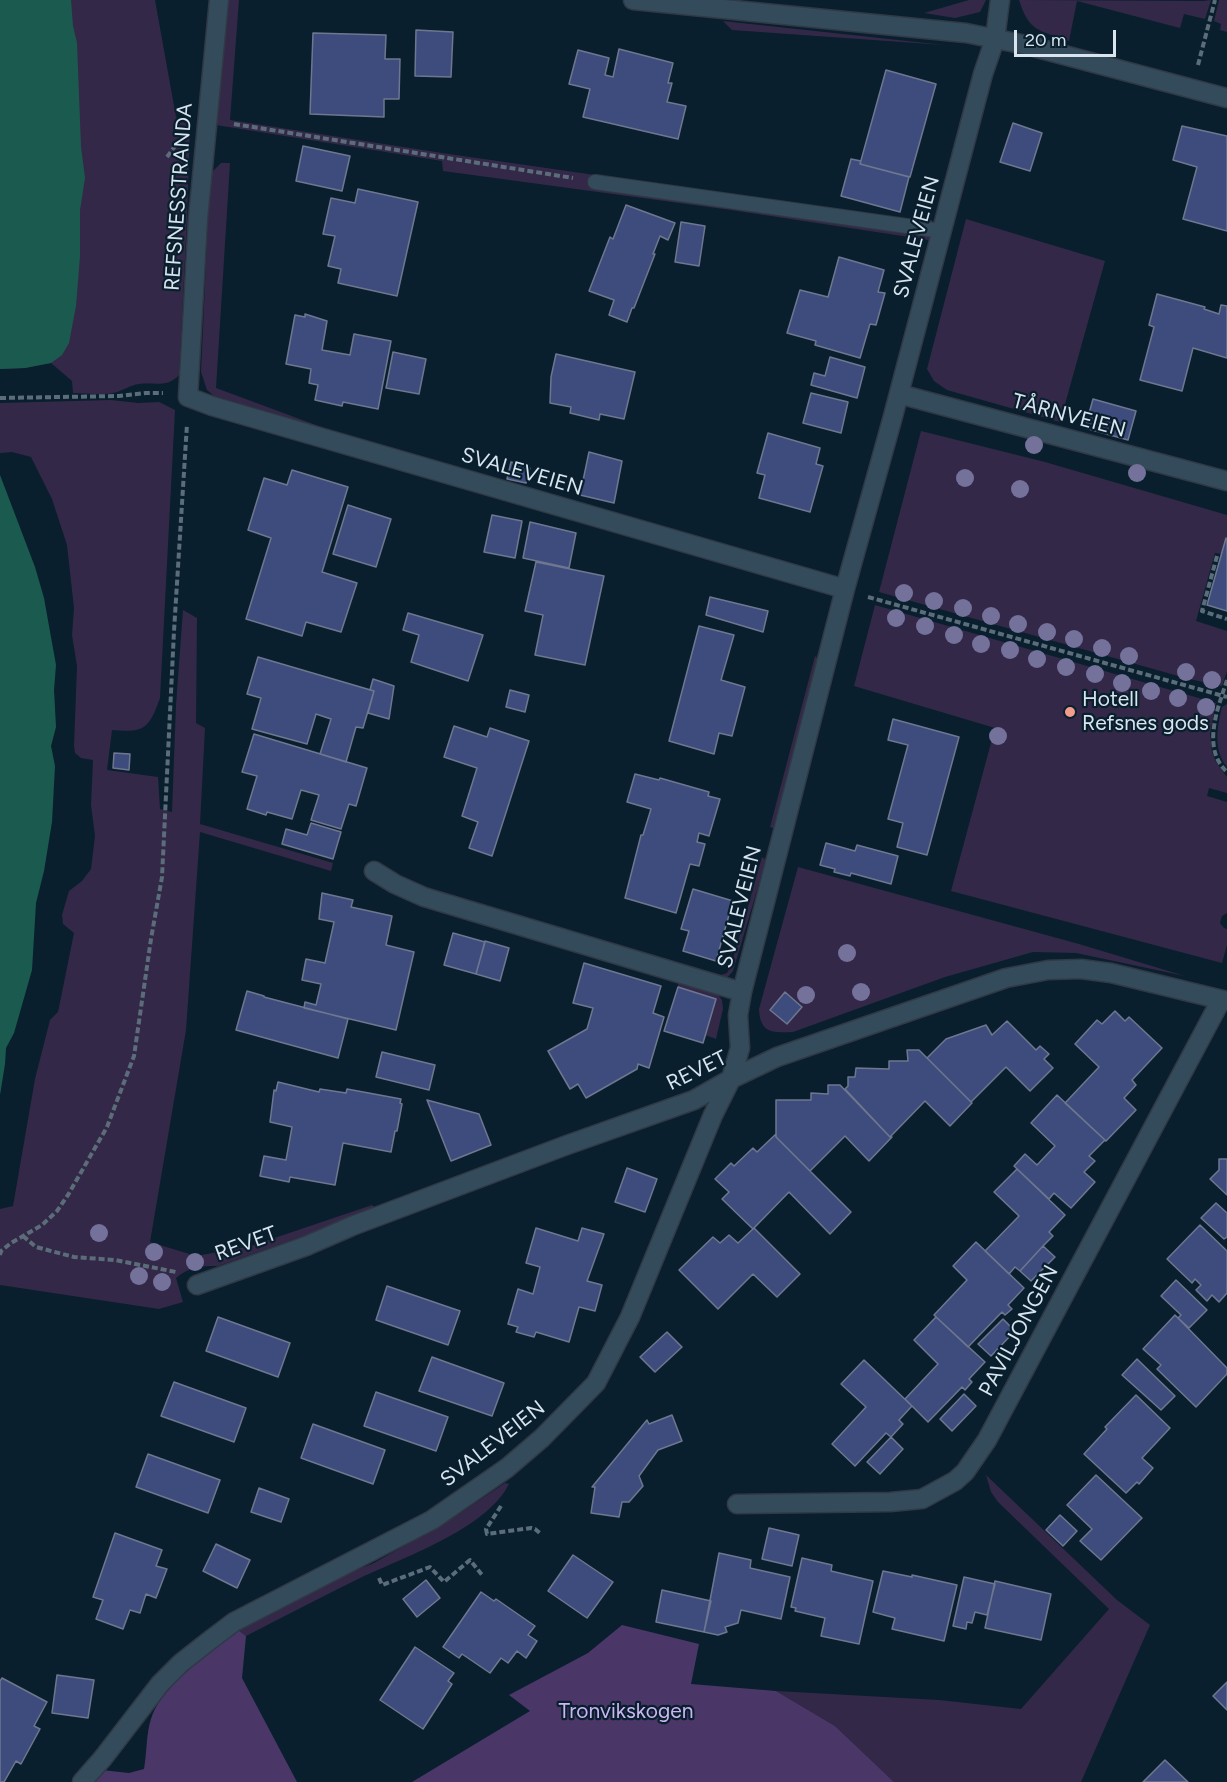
<!DOCTYPE html>
<html>
<head>
<meta charset="utf-8">
<style>
  body { margin:0 }
  #map { position:relative; width:1227px; height:1782px; overflow:hidden; background:#091f2d; font-family:Figtree,sans-serif }
  canvas { display:block }
  .scale { position:absolute; left:1014px; top:30px; width:102px; height:27px; box-sizing:border-box; border:3px solid #d8e5ef; border-top:0; padding-left:8px; font-size:18px; line-height:21px; white-space:nowrap; color:#d8e5ef; -webkit-text-stroke:4px #091f2d; paint-order:stroke }
</style>
</head>
<body>
<div id="map">
<canvas width="1227" height="1782"></canvas>
<div class="scale">20 m</div>
</div>
<script>
const c = document.querySelector('canvas').getContext('2d');
c.lineJoin = 'round';
function paint(path, color) { c.fillStyle = color; c.fill(path, 'evenodd'); }
function stroke(path, color, width, dash) { c.strokeStyle = color; c.lineWidth = width; c.lineCap = dash ? 'butt' : 'round'; c.setLineDash(dash || []); c.stroke(path); }
function write(font, color, halo, rows, align = 'center') {
  c.font = font + ' Figtree,sans-serif'; c.lineWidth = 4.5; c.setLineDash([]); c.textBaseline = 'middle'; c.strokeStyle = halo; c.fillStyle = color; for (const [text, x, y, turn = 0] of rows) {
    c.save(); c.translate(x, y); c.rotate((+turn || 0) * Math.PI / 180); c.textAlign = isNaN(turn) ? turn : align; if (halo) c.strokeText(text, 0, 0); c.fillText(text, 0, 0); c.restore();
  }
}
paint(new Path2D(`
  M0,0H155L176,117L190,126L187,218L179,375C168,388 154,382 139,384C130,385 124,390 117,392C104,396 87,393 73,393L72,381L51,363L25,368L0,369Z
  M229,0H239L230,120L442,153L901,219L932,220L929,240L731,210L443,171L442,161L216,125L223,28Z
  M969,0H986L980,12L955,18L924,13Z
  M1019,0L1203,1L1211,0L1205,19L1184,14L1180,28L1077,1L1069,41C1039,30 1029,32 1019,0Z
  M1219,0H1227V32L1220,30L1221,24L1214,21Z
  M723,21L944,45L732,30Z
  M221,163H230L216,388L324,428L214,396L207,390L201,372L210,174Z
  M966,219L1105,261L1060,422L947,390L934,381L927,369Z
  M111,400L138,403L159,402L175,410L160,698C149,729 144,733 112,730L107,770L158,777L160,809L172,812L176,705L183,610L197,618L196,723L205,728L200,824L333,863L331,871L200,832L186,1030L150,1242L196,1256L251,1246L372,1205L375,1208L374,1211L218,1266C201,1266 189,1267 176,1278L183,1302L159,1309L0,1285V1209L13,1206L35,1079L50,1020L58,1012L74,933L63,924L62,915L69,891L82,881L91,869L95,836L91,805L93,760L81,758L75,753L74,746L77,666L72,635L74,608L67,545L52,499L31,457L12,452L0,453V403Z
  M921,431L1045,462L1227,515V539L1221,554L1215,553L1196,621L1227,631V671L1222,686L1189,679L879,592Z
  M875,605L1216,703L1210,734L1212,752L1216,762L1227,777V793L1209,788L1207,796L1227,802V913L1222,916L1220,923L1224,928L1227,929V945L1222,963L951,891L995,728L854,686Z
  M815,656L821,662L776,829L770,827Z
  M1227,704V767C1213,750 1217,727 1222,707Z
  M762,857L766,860L733,971L727,978H720L613,948L490,907L721,975L727,973L731,966Z
  M798,867L1079,944L1185,976L1076,953L1033,952L945,977L793,1032C772,1033 760,1033 759,1009Z
  M678,984L688,985L718,995L722,1000L723,1009L716,1039L705,1035L716,999L678,987Z
  M986,1475L1117,1600L1150,1625L1081,1782H894L835,1726L776,1691L939,1700L1021,1709L1109,1609L998,1502L991,1492Z
  M505,1483L509,1484C486,1530 401,1558 356,1580C319,1598 283,1617 246,1636L238,1630L331,1580L374,1563L456,1516Z`), '#342848');
paint(new Path2D(`
  M622,1625L699,1644L691,1684L776,1691L835,1726L894,1782H412L530,1711L509,1695L588,1653Z
  M238,1630L246,1636L242,1678L297,1782H91L102,1770L129,1773L144,1769C147,1753 146,1734 151,1719C160,1687 212,1651 238,1630Z`), '#4a3768');
paint(new Path2D(`
  M0,0H71L73,26L77,43L81,147L85,178L80,210V256L76,306L69,343L62,355L51,363L25,368L0,369Z
  M0,475L35,567L44,598L56,665L54,690L56,727L51,746L55,766L52,822L44,871L36,903L32,970L14,1033L6,1048L5,1064L0,1095Z`), '#1b5b4f');
const building = new Path2D(`
  M416,30L453,32L451,77L415,76Z
  M313,33L386,35L385,59H400L399,99H384V117L310,114Z
  M619,49L673,63L668,83H672L667,102L686,106L678,139L583,117L590,89L569,84L578,50L609,58L605,75L613,77Z
  M886,70L936,84L910,177L860,164Z
  M1013,123L1042,133L1030,171L1000,162Z
  M1182,126L1227,136V231L1183,219L1197,167L1173,160Z
  M303,146L350,156L342,191L296,181Z
  M851,159L861,161L860,164L909,177L900,212L841,196Z
  M358,189L418,202L397,296L338,283L341,269L328,266L335,236L323,234L331,198L355,203Z
  M626,205L675,223L668,240L660,236L653,254H655L634,308H632L627,322L609,315L614,300L589,291L610,237L613,239Z
  M681,222L705,226L699,266L675,262Z
  M839,257L884,270L878,292L885,293L876,325L870,324L860,358L815,345L816,341L787,333L800,290L828,297Z
  M1157,294L1205,307L1204,309L1219,314L1221,305L1227,306V358L1193,348L1182,391L1140,380L1154,327L1149,325Z
  M305,314L327,321L322,350L350,355L354,334L391,341L378,409L343,402L342,406L315,400L318,385L309,383L311,369L286,364L295,315L305,317Z
  M393,352L426,359L419,394L386,388Z
  M556,354L635,372L624,419L600,414L599,420L570,413L571,407L550,403L551,377Z
  M830,357L865,367L857,398L811,385L814,373L825,376Z
  M811,393L848,402L841,433L803,423Z
  M1093,399L1136,411L1128,440L1085,428Z
  M768,433L820,448L816,464L823,466L810,512L759,498L765,475L757,473Z
  M589,452L622,461L614,503L580,495Z
  M511,462L530,468L526,483L507,479Z
  M292,470L348,487L322,572L357,583L341,632L306,622L302,636L246,619L271,538L248,530L264,478L287,485Z
  M348,505L391,519L376,567L333,554Z
  M492,515L522,521L515,558L484,552Z
  M530,522L576,533L569,568L523,558Z
  M1226,538L1227,539V611L1207,605Z
  M536,562L604,576L585,665L535,655L543,615L525,611Z
  M710,597L768,611L763,632L706,615Z
  M408,613L483,635L468,681L411,662L419,635L403,630Z
  M699,626L734,635L721,680L745,687L732,736L719,733L714,754L669,741Z
  M258,657L374,691L363,728L356,727L346,762L320,754L331,719L316,714L307,744L252,729L261,698L247,694Z
  M373,679L394,686L389,719L368,713L374,691L370,690Z
  M510,690L529,695L525,712L506,707Z
  M893,719L959,737L927,855L897,847L903,823L888,819L908,745L888,740Z
  M454,726L487,737L490,728L529,741L492,856L469,848L478,822L462,816L477,768L444,757Z
  M254,734L367,768L356,806L349,804L341,829L311,820L319,795L301,790L292,819L267,812L266,815L247,809L257,776L242,772Z
  M114,753L130,754L129,770L113,768Z
  M635,774L659,780L660,778L709,792L708,796L720,799L709,836L699,833L697,842L705,844L699,866L690,864L676,913L625,898L641,835H643L651,809L627,802Z
  M311,823L341,832L333,859L282,844L286,829L307,835Z
  M826,843L855,851L857,845L898,856L891,884L851,873L850,876L834,872L835,869L820,865Z
  M693,889L733,901L716,961L683,951L689,931L681,929Z
  M322,893L353,900L351,907L392,916L386,945L414,952L396,1030L304,1008L305,1002L316,1005L321,984L302,980L306,959L325,963L334,922L319,919Z
  M453,933L485,942L476,974L444,965Z
  M485,941L509,948L500,981L476,974Z
  M584,963L661,986L653,1013L664,1017L649,1068L638,1064L637,1069L586,1098L578,1084L570,1089L548,1051L587,1029L593,1008L573,1003Z
  M678,987L716,999L703,1043L664,1031Z
  M247,991L264,996V997L348,1019L338,1058L236,1030Z
  M785,992L802,1007L787,1024L770,1010Z
  M1115,1011L1125,1021L1129,1017L1162,1048L1132,1080L1136,1085L1124,1098L1136,1110L1106,1141L1065,1103L1099,1067L1075,1044L1097,1020L1102,1024Z
  M1007,1021L1036,1050L1040,1046L1049,1054L1044,1059L1053,1068L1030,1091L1006,1067L971,1102L927,1058L946,1039L986,1025L992,1035Z
  M907,1050H919L972,1103L950,1126L925,1101L890,1137L845,1089L848,1086V1077H855L856,1068L889,1069V1061H908Z
  M382,1052L435,1065L429,1090L376,1077Z
  M278,1082L319,1092L320,1089L346,1093L347,1089L401,1099L400,1103L402,1104L397,1131H395L391,1152L343,1143L335,1185L290,1177L289,1182L260,1176L264,1156L286,1160L292,1127L270,1122L274,1090L276,1091Z
  M828,1085H840L890,1137H892L869,1161L845,1136L810,1171L776,1137V1100H811V1093L828,1094Z
  M1057,1095L1105,1140L1089,1156L1095,1161L1084,1172L1095,1182L1071,1208L1054,1193L1049,1199L1014,1166L1025,1154L1037,1165L1055,1146L1031,1123Z
  M427,1100L479,1114L491,1145L451,1161Z
  M776,1134V1137L851,1212L830,1234L789,1192L753,1229L722,1199L729,1192L715,1179L731,1163L734,1166L753,1148L757,1152Z
  M1219,1159H1227V1195L1210,1179L1219,1170Z
  M627,1168L657,1179L645,1212L615,1202Z
  M1017,1169L1065,1215L1049,1232L1053,1236L1043,1246L1020,1271L1015,1267L1009,1274L985,1251L1019,1216L994,1192Z
  M1216,1203L1227,1213V1237L1224,1239L1201,1218Z
  M1200,1225L1227,1251V1293L1219,1302L1212,1295L1207,1301L1196,1290L1201,1285L1195,1279L1192,1283L1167,1259Z
  M536,1228L578,1241L582,1228L604,1234L587,1281L602,1285L595,1311L579,1307L569,1342L536,1332L534,1337L516,1332L518,1327L508,1324L518,1289L533,1294L540,1267L526,1263Z
  M754,1228L800,1274L777,1297L753,1274L718,1309L679,1270L713,1237L720,1243L729,1235L738,1243Z
  M976,1242L1024,1288L1008,1305L1012,1309L1005,1315L1002,1312L968,1347L934,1315L967,1280L953,1266Z
  M1043,1246L1055,1257L1031,1281L1020,1271Z
  M1176,1280L1207,1310L1189,1328L1178,1318L1181,1315L1161,1296Z
  M387,1286L460,1311L448,1345L376,1320Z
  M1175,1315L1227,1368V1374L1196,1407L1157,1369L1161,1365L1143,1349Z
  M218,1317L290,1343L278,1377L206,1351Z
  M936,1317L985,1362L969,1379L972,1382L965,1390L962,1387L928,1422L905,1399L938,1364L914,1340Z
  M1003,1319L1015,1331L991,1356L978,1344Z
  M667,1332L682,1347L655,1372L640,1357Z
  M432,1357L504,1383L492,1416L419,1391Z
  M1137,1359L1175,1396L1161,1410L1122,1375Z
  M864,1360L912,1406L899,1420L903,1424L891,1437L886,1433L855,1466L832,1444L866,1407L841,1384Z
  M174,1382L246,1408L234,1442L161,1416Z
  M376,1392L448,1417L436,1451L364,1426Z
  M964,1394L976,1406L952,1431L940,1419Z
  M1136,1395L1170,1428L1142,1458L1153,1468L1139,1484L1137,1482L1126,1493L1084,1454L1107,1429L1105,1427Z
  M672,1415L682,1441L658,1450L639,1476L643,1486L629,1502H622L619,1517L591,1513L595,1487H592L647,1420L649,1424Z
  M313,1424L385,1450L373,1484L301,1458Z
  M891,1437L903,1449L880,1474L867,1462Z
  M148,1454L220,1480L208,1513L136,1487Z
  M1096,1475L1142,1518L1101,1560L1080,1541L1092,1529L1067,1505Z
  M259,1488L289,1499L281,1522L251,1512Z
  M1060,1515L1077,1531L1063,1546L1046,1530Z
  M769,1528L799,1535L792,1566L762,1559Z
  M115,1533L162,1550L156,1566L167,1569L156,1598L146,1594L140,1613L130,1610L123,1629L96,1619L103,1600L93,1597Z
  M216,1544L250,1560L237,1588L203,1571Z
  M719,1553L751,1560L750,1568L790,1577L781,1619L741,1610L738,1623L725,1627L727,1632L718,1635L704,1632Z
  M573,1555L613,1582L587,1618L548,1591Z
  M802,1558L832,1565L831,1571L873,1581L859,1644L821,1636L825,1618L795,1611L796,1608L791,1607Z
  M883,1571L912,1577V1575L957,1585L944,1641L892,1629L895,1618L873,1612Z
  M964,1577L995,1584L987,1615L975,1612L972,1623L967,1622L966,1629L953,1626Z
  M426,1580L440,1598L417,1617L403,1599Z
  M995,1581L1051,1594L1041,1640L985,1628Z
  M662,1590L711,1601L704,1632L656,1622Z
  M481,1592L494,1601L496,1599L535,1626L528,1635L537,1641L526,1658L517,1651L508,1663L501,1658L490,1673L462,1654L459,1658L443,1647Z
  M415,1647L454,1673L448,1681L452,1684L423,1729L380,1700Z
  M57,1675L94,1680L88,1718L52,1713Z
  M2,1678L47,1702L34,1726L40,1729L21,1764L16,1761L4,1782H0V1681Z
  M1227,1682V1710L1213,1696Z
  M1165,1760L1188,1782H1143Z`);
paint(building, '#3d4c7d');
stroke(building, '#6e778f', 1.5);
const lane = new Path2D(`
  M595,182L942,231`);
const street = new Path2D(`
  M219,0L198,219L188,397L212,406L845,589
  M633,0L966,33L1026,45L1227,98
  M899,394L1227,481
  M374,871L395,884L424,897L742,992
  M197,1285L306,1246L352,1226L567,1145L694,1100L731,1079L777,1057L1006,978L1048,970L1081,969L1111,973L1227,1001
  M737,1504L890,1502L922,1499L955,1481L965,1472L987,1440L1221,1000
  M82,1782L103,1758L160,1684L181,1663L209,1641L234,1622L432,1520L507,1468L542,1438L596,1383L630,1317L713,1115L731,1079L740,1048L738,1015L742,992L845,589L892,420L983,74L995,39L1000,0`);
stroke(lane, '#303945', 16);
stroke(street, '#303945', 21);
stroke(new Path2D(`
  M1198,65L1215,0
  M234,124L573,178
  M167,157L178,142
  M0,398L119,396L146,393H163
  M1217,556L1202,611L1227,619
  M868,597L1227,697
  M1227,680C1218,708 1201,748 1227,772
  M23,1236L36,1247L74,1257L115,1260L176,1272
  M0,1255L1,1251L11,1243L42,1225L57,1211L68,1195L107,1127L134,1056L151,939L162,877L174,631L187,424
  M501,1506L486,1529L487,1534L531,1528L535,1529L541,1534
  M379,1578L382,1585L430,1567L444,1582L470,1560L483,1576`), '#5b6d7a', 4, [6, 3]);
stroke(lane, '#344b5b', 14);
stroke(street, '#344b5b', 18);
c.fillStyle = '#74729a';
for (const [x, y] of [
  [1034,445],
  [1137,473],
  [965,478],
  [1020,489],
  [904,593],
  [934,601],
  [963,608],
  [991,616],
  [896,618],
  [1018,624],
  [925,626],
  [1047,632],
  [954,635],
  [1074,639],
  [981,644],
  [1102,648],
  [1010,650],
  [1129,656],
  [1037,659],
  [1066,667],
  [1186,672],
  [1095,674],
  [1212,680],
  [1122,683],
  [1151,691],
  [1178,698],
  [1206,707],
  [998,736],
  [847,953],
  [861,992],
  [806,995],
  [99,1233],
  [154,1252],
  [195,1262],
  [139,1276],
  [162,1282]
]) { c.beginPath(); c.arc(x, y, 9, 0, 2 * Math.PI); c.fill(); }
for (const [x, y, r, color] of [
  [1070,712,6,"#f49d8c"]
]) { const dot = new Path2D(); dot.arc(x, y, r, 0, 2 * Math.PI); c.fillStyle = color; c.fill(dot); stroke(dot, '#091f2d', 2); }
write('21px', '#d8e5ef', '#091f2d', [
  ["REFSNESSTRANDA",179,197,-86],
  ["SVALEVEIEN",917,237,-75],
  ["TÅRNVEIEN",1069,416,15],
  ["SVALEVEIEN",522,472,16],
  ["SVALEVEIEN",740,907,-76],
  ["REVET",697,1071,-26],
  ["REVET",246,1244,-20],
  ["PAVILJONGEN",1019,1331,-62],
  ["SVALEVEIEN",493,1444,-38]
]);
write('21px', '#d8e5ef', '#091f2d', [
  ["Hotell",1082,700],
  ["Refsnes gods",1082,724]
], 'left');
write('21px', '#cbb5f4', '#091f2d', [
  ["Tronvikskogen",626,1712]
]);
</script>
</body>
</html>
